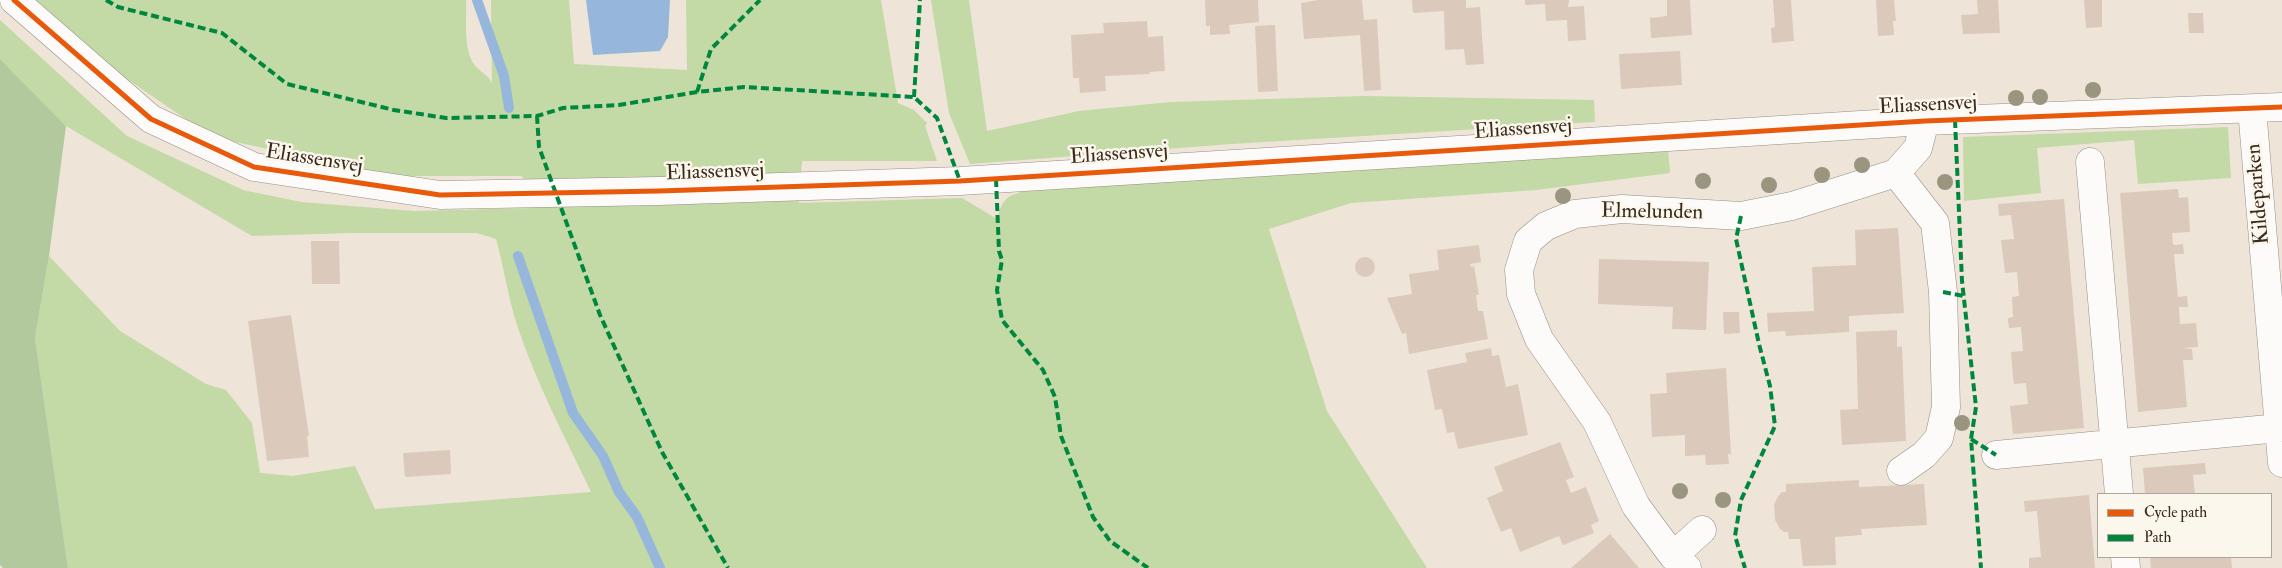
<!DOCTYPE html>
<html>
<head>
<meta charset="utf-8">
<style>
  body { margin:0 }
  #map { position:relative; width:2282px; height:568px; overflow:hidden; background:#eee5d8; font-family:"IM FELL Double Pica",serif }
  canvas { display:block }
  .legend { position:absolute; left:2097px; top:493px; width:175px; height:65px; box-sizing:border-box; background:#fbf7ec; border:1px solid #aea59a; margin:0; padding:6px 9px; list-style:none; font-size:15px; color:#3b2a1e }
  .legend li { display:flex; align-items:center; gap:10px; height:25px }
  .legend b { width:25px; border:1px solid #aea59a }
</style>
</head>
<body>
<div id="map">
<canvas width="2282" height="568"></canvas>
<ul class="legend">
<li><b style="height:6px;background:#e8590c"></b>Cycle path</li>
<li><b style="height:6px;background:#00873e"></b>Path</li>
</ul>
</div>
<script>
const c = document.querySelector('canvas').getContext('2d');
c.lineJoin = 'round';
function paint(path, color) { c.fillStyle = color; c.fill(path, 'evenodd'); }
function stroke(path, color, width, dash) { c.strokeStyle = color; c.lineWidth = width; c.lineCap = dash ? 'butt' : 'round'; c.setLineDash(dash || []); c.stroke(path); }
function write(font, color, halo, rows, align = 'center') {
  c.font = font + ' "IM FELL Double Pica",serif'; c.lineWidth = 5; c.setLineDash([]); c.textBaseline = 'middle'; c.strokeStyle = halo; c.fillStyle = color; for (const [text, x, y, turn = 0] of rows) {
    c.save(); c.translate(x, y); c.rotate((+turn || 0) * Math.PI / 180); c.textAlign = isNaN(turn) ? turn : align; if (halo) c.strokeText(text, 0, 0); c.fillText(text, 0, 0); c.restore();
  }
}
paint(new Path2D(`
  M35,0H466C467,19 463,45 473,63C478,71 488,74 492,83L491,0H569L574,64L687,70L686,0H881L898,103L914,110L927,123L925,126L937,161H802L799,203L962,198L997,219C1003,200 1004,197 1024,191L1668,149L1670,173L1536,190L1351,203L1269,229L1327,411L1427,568H68L35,338L49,256L120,331L206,384L226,390L252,423L260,473L292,476L355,466L375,509L591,492C565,437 536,383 517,325C508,297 504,267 496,239L477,233H352L252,236L66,126L0,59V20L127,136L243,190L301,202L414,211L534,208L522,176H395L212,137L102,62Z
  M931,0H969L987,131L1079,111L1171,102L1364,96L1594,100L1595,122L1231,144L970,164L949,113Z
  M2228,127L2231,178L2138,184L2134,140L2037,148L2041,193L1964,201L1963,137Z`), '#c3d9a6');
paint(new Path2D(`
  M0,59L66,126L49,256L35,338L68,568H3L0,565Z`), '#b2c99d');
paint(new Path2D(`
  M586,0H670L668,37L660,51L593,55Z`), '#96b7db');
stroke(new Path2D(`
  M477,0L504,76L509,108
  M518,256L573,413L603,456L619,492L637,517L660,568`), '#96b7db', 10);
paint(new Path2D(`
  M1205,0H1258L1259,22L1229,25L1230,34L1210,35V26H1206Z
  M1318,0H1362L1364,20L1377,19L1381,90L1364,91L1360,35L1304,39L1301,3Z
  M1412,0H1466V8L1480,7L1484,64L1466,65L1464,49L1445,50L1444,11L1413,13Z
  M1525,0H1569L1568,7L1584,6L1586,40L1568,41L1567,20L1546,21L1545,4L1525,5Z
  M1667,0H1690L1692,35L1651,38L1650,18L1667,16Z
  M1773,0H1791L1794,41L1772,43L1771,28L1775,27Z
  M1876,0H1894L1896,21H1893L1894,35L1878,36Z
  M1977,0H1998L2000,33L1963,34L1961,15L1978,14Z
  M2084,0H2102V27L2086,28Z
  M2188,13H2203L2204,33H2189Z
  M1147,21L1148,37L1163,36L1165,71L1149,72L1150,74L1105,76L1106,91L1080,93L1079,78H1073L1071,35L1104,33L1103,23Z
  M1275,25L1278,91L1258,92L1255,26Z
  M1680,51L1682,85L1621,89L1619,54Z
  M2178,189L2179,198L2188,197L2190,232L2172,233L2173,245L2183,244L2184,254H2174L2178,297L2187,296L2188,307H2179L2180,324L2196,323L2198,347L2182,348L2192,349L2193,360H2183L2187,407L2138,412L2120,193Z
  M2064,199L2084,428L2013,434L2010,406L2028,404L2026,383L2014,384L2013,377L2011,352L2023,351L2021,327L2009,328L2008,321V318L2013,317L2012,297L2019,296L2017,272L2005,273L2001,240L2014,239L2011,215L1999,216L1998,204Z
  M1898,228L1904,313L1849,316V332L1786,336L1785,331L1768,332L1767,313L1814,311L1812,267L1856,265L1855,230Z
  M311,241H339L340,284H312Z
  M1479,245L1481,262L1470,264L1471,267L1474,266L1479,295H1476L1478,311H1483L1488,339L1409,354L1406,333L1402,334L1387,298L1412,294L1409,274L1439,270L1437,250Z
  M1355 267a10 10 0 1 1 20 0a10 10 0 1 1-20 0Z
  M1599,259L1709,262L1706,330L1672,329L1673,307L1598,304Z
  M1723,312H1739L1740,333L1724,334Z
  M291,315L309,436H307L309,457L267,461L248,321Z
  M1897,330V347L1902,346L1906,441L1842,445L1840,410L1858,409L1856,332Z
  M1491,348L1492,356L1499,355L1506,387L1518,384L1528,435L1458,449L1454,432L1447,433L1442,409L1435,410L1427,370L1467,362L1465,353Z
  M1726,368L1731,454H1728L1729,464L1706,465L1705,455L1685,456V435L1652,437L1650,394L1667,393L1666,373Z
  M1560,442L1574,477L1566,480L1571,493L1586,487L1599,521L1591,525L1594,533L1563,545L1559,536L1520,552L1511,528L1501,532L1487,498L1503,491L1494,467Z
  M450,450L451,474L405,477L403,453Z
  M2205,463L2206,474L2193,475L2195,494H2145L2143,468Z
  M1859,480V487L1924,484L1927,525L1861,529L1862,535L1835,537L1836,565L1803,566L1800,539H1789L1788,532H1784L1780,529L1775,520L1774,504L1779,495L1782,492H1786V484Z
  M2089,495L2095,568H2029V558L2041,557L2037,511L2025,512L2024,501Z
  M1610,534L1639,568H1571Z
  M2150,557H2231L2232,568H2151Z`), '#dbc9bc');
const minor = new Path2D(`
  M14,0L151,119L254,167L440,195L659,191L960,181L1925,121L2282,107
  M2252,109L2282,463
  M2090,162L2119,494
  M1896,173L1935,223L1943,292L1946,407L1939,438L1924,455L1901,471
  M1996,455L2279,428
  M1673,556L1702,530
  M2125,557L2126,568
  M1687,568L1673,556L1636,506L1597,422L1539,339L1521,294L1519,270L1528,241L1546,226L1575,214L1622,209L1741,216L1792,206L1896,173L1918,148L1925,121`);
stroke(minor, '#958e86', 29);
stroke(minor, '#fcfbf9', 28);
stroke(new Path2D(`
  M106,0L118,7L222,33L287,84L394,110L446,118L537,116L563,108L619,105L697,92L744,87L914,97L937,118L960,181
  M697,92L711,49L760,0
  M914,97L920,0
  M537,116L539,147L600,315L662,452L728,568
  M1955,120L1962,281L1976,407L1971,439L1981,568
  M996,179L999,251L1002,260L997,290L1002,320L1043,370L1055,397L1061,436L1093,517L1110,541L1148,568
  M1741,216L1736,239L1759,344L1770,386L1775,426L1741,500L1735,536L1745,568
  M1943,292L1964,296
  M1971,439L1996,455`), '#00873e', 4, [8, 4]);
stroke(new Path2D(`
  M14,0L151,119L254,167L440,195L659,191L960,181L1925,121L2282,107`), '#e8590c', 5);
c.fillStyle = '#99957f';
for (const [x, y] of [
  [2093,90],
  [2040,97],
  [2016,98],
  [1862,165],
  [1822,175],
  [1703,181],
  [1945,182],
  [1769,185],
  [1563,196],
  [1962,423],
  [1680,491],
  [1723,500]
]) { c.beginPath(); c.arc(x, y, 8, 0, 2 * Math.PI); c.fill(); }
write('21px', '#3b2a1e', '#fbf7ec', [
  ["Eliassensvej",1928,106,-3],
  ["Eliassensvej",1523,130,-4],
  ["Eliassensvej",1119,155,-4],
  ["Eliassensvej",314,160,9],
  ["Eliassensvej",715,173,-2],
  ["Kildeparken",2259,194,-95],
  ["Elmelunden",1652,213,1]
]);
</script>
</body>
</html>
